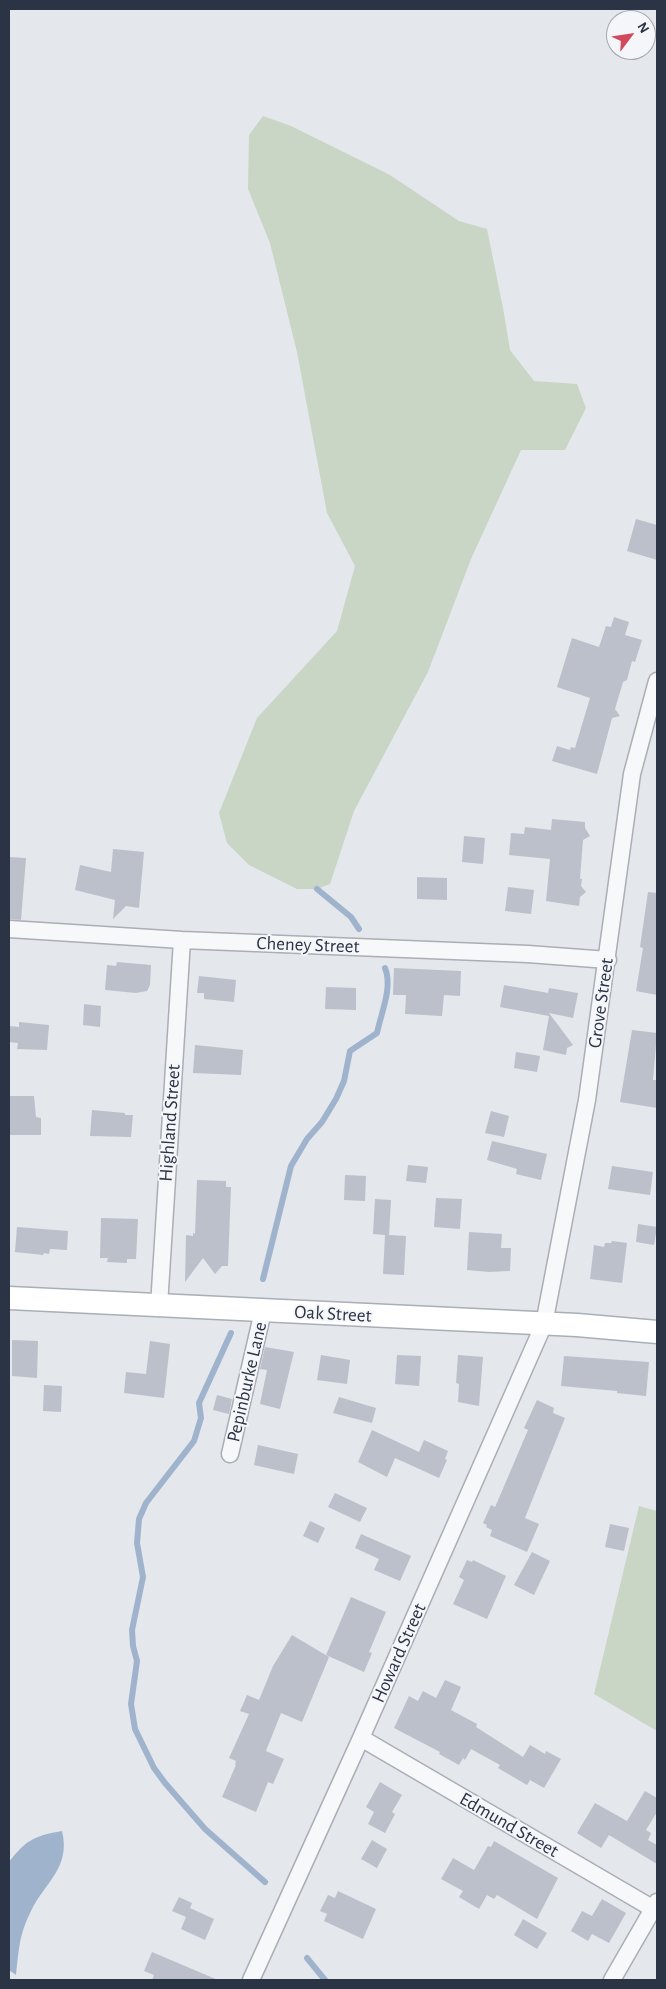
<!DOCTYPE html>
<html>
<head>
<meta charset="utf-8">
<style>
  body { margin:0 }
  #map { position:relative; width:666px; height:1989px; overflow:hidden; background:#e4e7ec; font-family:"Alegreya Sans",sans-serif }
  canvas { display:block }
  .frame { position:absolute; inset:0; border:10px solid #2b3445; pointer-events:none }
  .north { position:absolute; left:606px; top:10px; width:50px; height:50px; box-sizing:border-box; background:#f4f6f9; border:1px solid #a4a8b1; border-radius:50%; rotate:59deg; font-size:14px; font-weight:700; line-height:20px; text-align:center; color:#2b3445 }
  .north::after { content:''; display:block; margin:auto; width:18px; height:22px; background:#d1495b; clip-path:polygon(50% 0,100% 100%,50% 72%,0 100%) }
</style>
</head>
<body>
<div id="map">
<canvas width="666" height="1989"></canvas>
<div class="frame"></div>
<div class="north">N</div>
</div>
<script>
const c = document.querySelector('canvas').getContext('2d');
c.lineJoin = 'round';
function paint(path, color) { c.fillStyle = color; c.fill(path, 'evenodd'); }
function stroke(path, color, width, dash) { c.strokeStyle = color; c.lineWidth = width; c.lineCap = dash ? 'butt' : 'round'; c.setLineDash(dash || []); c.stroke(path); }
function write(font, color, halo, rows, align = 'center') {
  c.font = font + ' "Alegreya Sans",sans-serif'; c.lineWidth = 4; c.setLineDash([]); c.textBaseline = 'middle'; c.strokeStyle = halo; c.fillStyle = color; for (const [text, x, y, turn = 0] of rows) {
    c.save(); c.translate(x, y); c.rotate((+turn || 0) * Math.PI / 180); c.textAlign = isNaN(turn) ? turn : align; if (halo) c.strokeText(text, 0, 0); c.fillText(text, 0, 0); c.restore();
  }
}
paint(new Path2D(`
  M263,116L291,126L390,175L459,221L487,229L503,308L510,350L534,381L577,384L586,408L565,450H521L471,559L428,672L354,811L330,884L317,889H297L249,865L227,843L219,813L257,718L337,631L355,566L327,513L297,352L270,243L248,189L249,135Z
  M639,1506L657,1511V1731L594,1694Z`), '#c9d6c5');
paint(new Path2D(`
  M62,1831C71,1868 45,1882 31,1911C19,1935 19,1949 16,1975L9,1970V1862C26,1840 34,1836 62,1831Z`), '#9fb4cc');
stroke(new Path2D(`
  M317,889L351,917L359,929
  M263,1279L291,1166L307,1139L322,1122L336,1099L344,1081L350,1051L377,1033C381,1013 393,987 385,968
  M231,1333L199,1403L201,1418L194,1441L146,1503L139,1519L137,1543L143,1577L132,1630L133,1646L137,1661L131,1704L135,1729L154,1768L165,1783L205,1829L265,1882
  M307,1958L325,1980`), '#9fb4cc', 6);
paint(new Path2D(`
  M636,519L657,525V560L627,551Z
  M614,617L629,622L625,635L642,640L635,662L632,661L627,680L623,682L615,709L620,716L612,718L597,774L552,761L557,746L570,750L571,747L575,748L590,698L557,687L572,638L599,647L606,626L611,627Z
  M552,819L585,822V828L590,836L583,840L580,879H582L581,886L586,892L580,897L579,906L546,901L550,859L509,855L511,833L524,834L525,827L551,830Z
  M464,836L485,838L483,864L462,862Z
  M113,849L144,852L139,908L126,906L113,919L115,900L75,890L80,865L111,872Z
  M9,857L26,858L21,920L9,919Z
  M417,877L447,878V900L417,899Z
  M508,887L534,890L531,914L505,911Z
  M648,892L657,893V995L636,991L643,948L640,947Z
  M117,962L151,965L150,985L147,991L136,993L105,990L107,965L116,966Z
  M394,968L461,971L460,996L444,995L442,1016L405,1014L406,995H393Z
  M199,976L236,980L234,1002L204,999V993H197Z
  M504,985L548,993L549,988L578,993L573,1018L549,1013L573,1045L567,1048L566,1055L543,1050L549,1016L500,1007Z
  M326,987L356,988V1010L325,1009Z
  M84,1004L101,1006L100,1027L83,1025Z
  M19,1022L49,1025L47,1050L17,1049L18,1043L9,1042V1026L19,1027Z
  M632,1030L657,1033L653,1080H657V1108L620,1102Z
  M195,1045L243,1050L241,1075L193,1073Z
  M516,1052L540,1056L537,1072L514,1068Z
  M10,1096H34L36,1117L41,1118V1135H9Z
  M92,1110L125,1113V1115H133L131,1137L90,1136Z
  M491,1111L509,1116L504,1137L485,1133Z
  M492,1141L547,1154L541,1180L516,1174L517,1169L487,1160Z
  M408,1165L428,1167L426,1183L406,1181Z
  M612,1166L653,1172L650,1195L608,1189Z
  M345,1175L366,1176L365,1201L344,1200Z
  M197,1180L226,1181V1187H231L228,1266H222L215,1274L203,1258L185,1282L186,1235L193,1236V1233L195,1234Z
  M436,1198L462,1199L460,1229L434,1227Z
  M375,1199L391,1200L389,1235L406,1236L404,1275L383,1274L385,1235L373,1234Z
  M101,1218L138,1219L136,1259H127V1263L107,1262L108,1258H100Z
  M638,1224L657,1227L654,1245L636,1242Z
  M17,1227L68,1231L67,1250L50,1249L49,1254L44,1253L43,1255L15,1252Z
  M469,1232L502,1234L501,1248H511L510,1271L489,1272L467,1270Z
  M612,1241L627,1243L622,1283L590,1279L594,1245L604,1247L605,1243H611Z
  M12,1340L38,1341L37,1378L12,1376Z
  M150,1341L170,1344L164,1398L124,1393L126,1372L146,1374Z
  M265,1347L294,1352L280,1409L260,1404L267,1370L260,1369Z
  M321,1355L350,1360L347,1384L317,1380Z
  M397,1355L421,1356L419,1386L395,1384Z
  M458,1355L483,1357L479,1406L458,1402L459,1384L456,1383Z
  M564,1356L649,1362L646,1396L617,1393V1391L561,1386Z
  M44,1385L62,1386L61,1412L43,1411Z
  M217,1395L232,1399L229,1414L213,1410Z
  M339,1397L376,1408L372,1423L333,1413Z
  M537,1400L554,1408L553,1413L565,1418L525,1518L539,1524L527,1552L490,1536L492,1530L486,1527L487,1525L483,1523L491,1505L495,1507L496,1505L528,1430L524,1428Z
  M372,1430L419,1452L424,1440L448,1451L445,1459L447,1460L439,1478L395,1458L387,1477L358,1462Z
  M258,1445L298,1454L294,1474L254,1465Z
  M335,1493L367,1508L360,1522L328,1507Z
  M310,1521L325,1528L318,1543L303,1536Z
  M610,1524L629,1528L624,1551L605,1547Z
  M361,1534L411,1556L400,1581L374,1570L379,1559L355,1548Z
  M532,1552L550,1561L534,1595L514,1585Z
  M467,1560L472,1562L473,1560L506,1576L487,1619L453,1604L464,1580L459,1577Z
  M351,1597L386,1612L369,1652L372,1653L364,1672L326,1655Z
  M292,1635L329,1657L302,1722L281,1713L266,1751L284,1759L273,1784L268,1782L256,1812L222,1797L236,1765H235L236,1761L229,1758L249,1714L240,1711L247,1695L259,1700L273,1666Z
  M445,1680L461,1687L451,1710L477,1724L476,1727L523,1757L530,1745L545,1754L546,1751L561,1759L544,1788L530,1780L527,1785L498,1768L500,1765L471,1749L465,1760L463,1758L459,1765L439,1754L440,1752L394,1728L409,1696L418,1701L423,1691L436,1698Z
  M380,1782L402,1795L392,1812L395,1814L385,1833L368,1824L374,1812L366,1807Z
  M645,1791L657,1798V1812L646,1830L651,1833L648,1840L657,1845V1864L609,1835L601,1848L577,1833L595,1803L627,1821Z
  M372,1840L387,1849L377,1868L361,1859Z
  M494,1841L558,1878L537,1919L497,1895L494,1899L487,1895L479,1909L459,1897L463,1891L441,1879L453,1858L474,1870L488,1846L491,1847Z
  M338,1891L376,1909L363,1939L324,1921L327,1914L320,1911L328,1895L335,1898Z
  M179,1897L192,1903L190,1908L214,1919L205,1940L181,1929L186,1917L172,1911Z
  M602,1899L626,1913L609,1943L592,1934L588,1941L571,1931L582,1911L592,1916Z
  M523,1919L547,1933L537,1949L514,1935Z
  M152,1952L218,1980H152L154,1975L144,1971Z`), '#bbc0ca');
const street = new Path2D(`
  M9,929L182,940L528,954L608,960
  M159,1306L182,940
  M230,1454L263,1311
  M361,1738L657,1911
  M251,1980L361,1738L544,1324L587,1100L632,774L657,681
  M612,1980L657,1902`);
const secondary = new Path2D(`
  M9,1298L577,1325L657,1332`);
stroke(street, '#a9aeb7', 19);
stroke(secondary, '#a9aeb7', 25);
stroke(street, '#f7f8fa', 16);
stroke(secondary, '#fff', 22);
write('19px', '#2b3445', '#f4f6f9', [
  ["Cheney Street",308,945,2],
  ["Grove Street",601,1003,-82],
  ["Highland Street",170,1123,-86],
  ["Oak Street",333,1314,3],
  ["Pepinburke Lane",247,1382,-77],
  ["Howard Street",399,1653,-66],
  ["Edmund Street",509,1825,30]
]);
</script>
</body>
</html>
